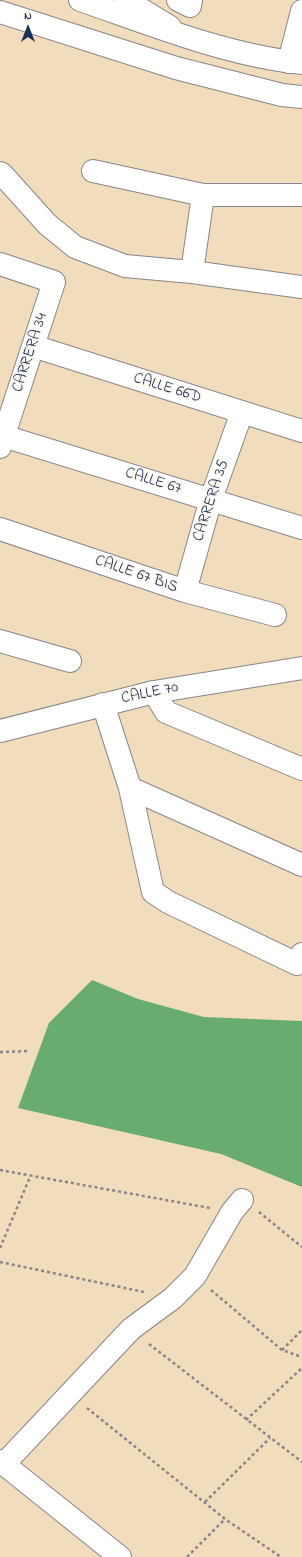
<!DOCTYPE html>
<html>
<head>
<meta charset="utf-8">
<style>
  body { margin:0 }
  #map { position:relative; width:302px; height:1557px; overflow:hidden; background:#f1dcbb; font-family:"Indie Flower",sans-serif }
  canvas { display:block }
  .north { position:absolute; left:8px; top:8px; width:40px; height:40px; -webkit-text-stroke:3px #fbf7ec; paint-order:stroke; rotate:0deg; font-size:11px; font-weight:700; line-height:16px; text-align:center; color:#1b2f5e }
  .north::after { content:''; display:block; margin:auto; width:14px; height:18px; background:#1b2f5e; clip-path:polygon(50% 0,100% 100%,50% 72%,0 100%) }
</style>
</head>
<body>
<div id="map">
<canvas width="302" height="1557"></canvas>
<div class="north">N</div>
</div>
<script>
const c = document.querySelector('canvas').getContext('2d');
c.lineJoin = 'round';
function paint(path, color) { c.fillStyle = color; c.fill(path, 'evenodd'); }
function stroke(path, color, width, dash) { c.strokeStyle = color; c.lineWidth = width; c.lineCap = dash ? 'butt' : 'round'; c.setLineDash(dash || []); c.stroke(path); }
function write(font, color, halo, rows, align = 'center') {
  c.font = font + ' "Indie Flower",sans-serif'; c.lineWidth = 3; c.setLineDash([]); c.textBaseline = 'middle'; c.strokeStyle = halo; c.fillStyle = color; for (const [text, x, y, turn = 0] of rows) {
    c.save(); c.translate(x, y); c.rotate((+turn || 0) * Math.PI / 180); c.textAlign = isNaN(turn) ? turn : align; if (halo) c.strokeText(text, 0, 0); c.fillText(text, 0, 0); c.restore();
  }
}
paint(new Path2D(`
  M92,980L138,999L204,1017L302,1021V1187L221,1154L18,1108L49,1023Z`), '#68ac72');
const street = new Path2D(`
  M126,0L170,27
  M178,0L190,6L191,0
  M289,62L302,11
  M93,171L203,195H302
  M0,173L2,174L47,224L75,247L125,266L192,272L302,287
  M0,264L54,282L0,447
  M192,272L203,195
  M33,346L302,431
  M0,435L302,528
  M0,529L185,591L275,615
  M185,591L211,499L242,412
  M0,641L70,661
  M154,692L166,712L302,769
  M103,704L130,788L153,892L168,902L297,964L302,954
  M130,788L302,865
  M4,1464L131,1329L173,1298L195,1276L232,1212L242,1200`);
const secondary = new Path2D(`
  M80,0C150,24 228,56 302,63
  M0,12L176,68L282,95L302,97
  M0,731L154,692L302,668
  M0,1461L120,1557`);
stroke(street, '#86868c', 24);
stroke(secondary, '#86868c', 24);
stroke(new Path2D(`
  M0,1052L30,1051
  M0,1170L210,1208
  M259,1212L302,1247
  M0,1248L30,1177
  M0,1262L144,1292
  M211,1290L282,1350L302,1357
  M149,1344L302,1462
  M282,1350L302,1330
  M87,1408L225,1519L281,1557
  M246,1420L302,1368
  M205,1502L270,1438
  M187,1557L225,1519`), '#86868c', 2.5, [3, 3]);
stroke(street, '#fff', 22);
stroke(secondary, '#fff', 22);
write('16px', '#1b2f5e', '#fbf7ec', [
  ["CARRERA 34",31,353,-72],
  ["CALLE 66D",167,389,17],
  ["CALLE 67",153,482,17],
  ["CARRERA 35",212,501,-72],
  ["CALLE 67 BIS",136,575,19],
  ["CALLE 70",150,694,-12]
]);
</script>
</body>
</html>
